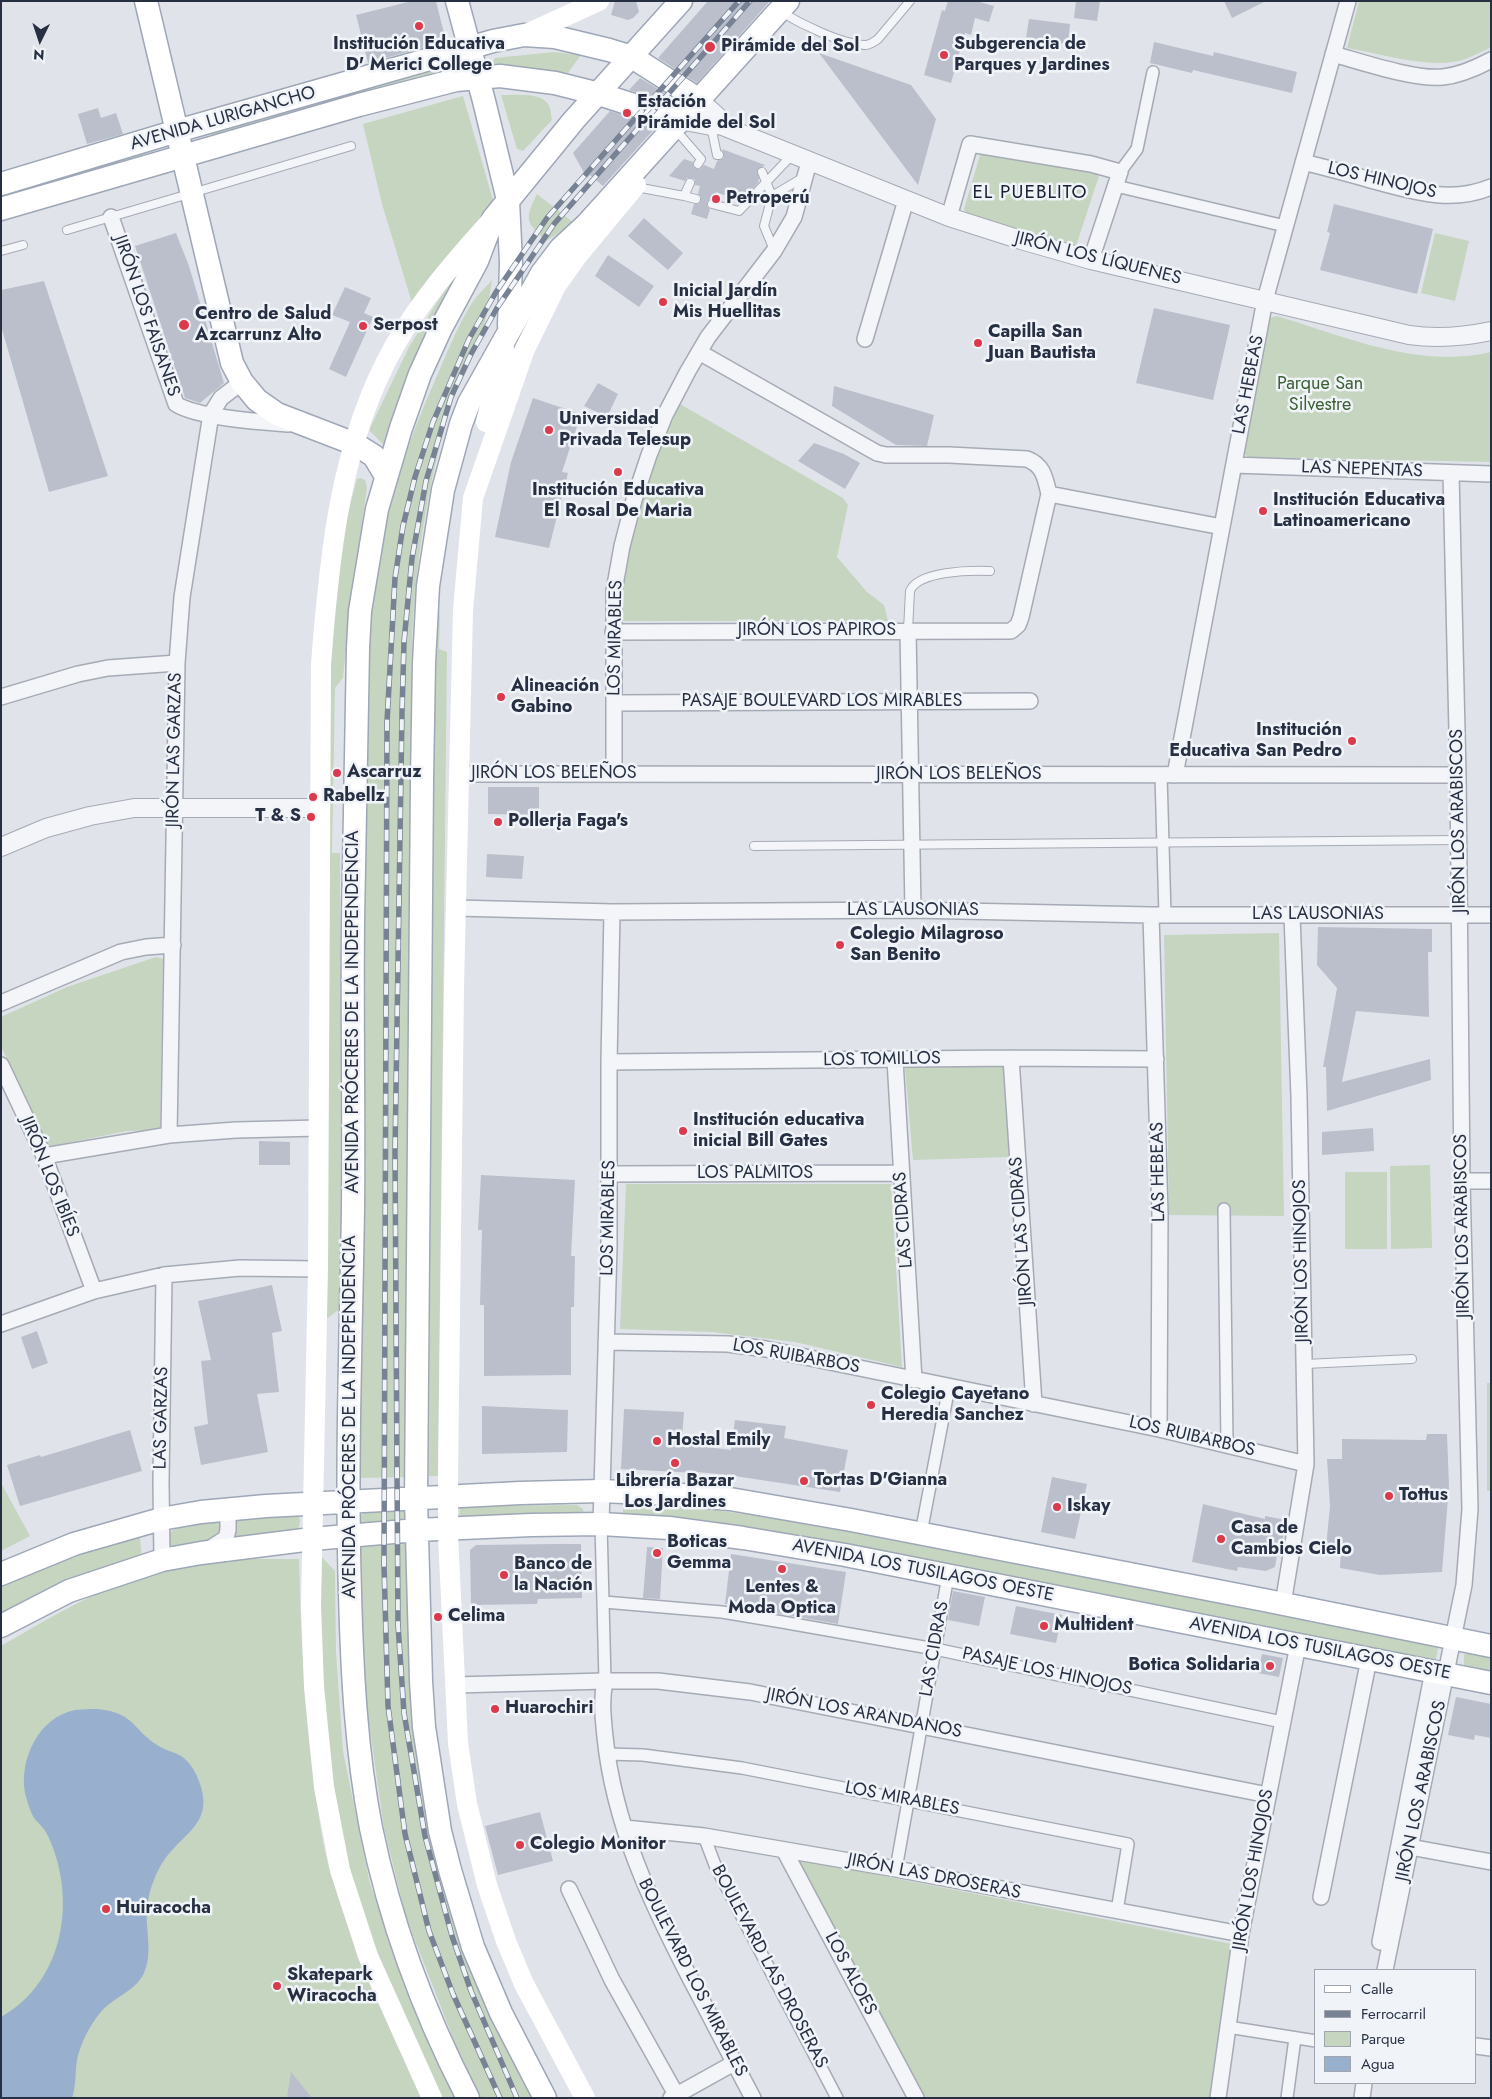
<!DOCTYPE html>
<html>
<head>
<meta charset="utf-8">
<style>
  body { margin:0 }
  #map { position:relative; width:1492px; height:2099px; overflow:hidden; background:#e0e4ea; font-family:Jost,sans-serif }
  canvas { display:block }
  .frame { position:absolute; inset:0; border:2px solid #273043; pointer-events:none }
  .legend { position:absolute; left:1314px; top:1969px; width:162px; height:115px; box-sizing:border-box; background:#f0f3f7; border:1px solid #a0a5af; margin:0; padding:6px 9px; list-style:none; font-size:15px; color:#273043 }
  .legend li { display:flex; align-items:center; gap:10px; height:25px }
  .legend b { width:25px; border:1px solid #a0a5af }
  .north { position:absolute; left:15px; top:15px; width:50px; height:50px; -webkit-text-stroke:4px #f0f3f7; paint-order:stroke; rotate:184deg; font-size:14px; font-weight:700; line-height:20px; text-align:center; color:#273043 }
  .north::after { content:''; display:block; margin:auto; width:18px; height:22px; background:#273043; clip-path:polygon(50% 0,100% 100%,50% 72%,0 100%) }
</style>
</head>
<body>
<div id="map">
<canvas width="1492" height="2099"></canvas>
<div class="frame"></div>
<ul class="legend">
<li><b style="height:6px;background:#fff"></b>Calle</li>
<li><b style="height:6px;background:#788295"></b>Ferrocarril</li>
<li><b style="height:14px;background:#c5d5c0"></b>Parque</li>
<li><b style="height:14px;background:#98b0ce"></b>Agua</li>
</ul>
<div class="north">N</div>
</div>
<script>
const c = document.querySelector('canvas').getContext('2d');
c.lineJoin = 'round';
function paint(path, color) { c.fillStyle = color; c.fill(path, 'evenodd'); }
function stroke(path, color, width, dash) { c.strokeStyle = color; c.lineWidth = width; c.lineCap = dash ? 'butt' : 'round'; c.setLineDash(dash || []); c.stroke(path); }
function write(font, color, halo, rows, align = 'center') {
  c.font = font + ' Jost,sans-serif'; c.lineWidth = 5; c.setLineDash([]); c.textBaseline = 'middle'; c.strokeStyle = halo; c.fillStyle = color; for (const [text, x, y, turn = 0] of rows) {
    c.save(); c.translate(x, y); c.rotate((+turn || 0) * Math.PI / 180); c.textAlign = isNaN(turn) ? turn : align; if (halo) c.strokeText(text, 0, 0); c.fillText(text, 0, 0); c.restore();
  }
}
paint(new Path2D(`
  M1359,1H1491V47C1481,52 1470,58 1459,61C1426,68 1381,54 1347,48Z
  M554,52L581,55L568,73L528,69L493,70L491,65L495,58Z
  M446,63L452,65L447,69L212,138L209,131Z
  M501,95C514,95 541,92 548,104C551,108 551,115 552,120L523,151L517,149Z
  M463,96L493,200L491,206L412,303L382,204L363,124Z
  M142,151L143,156L1,198V192Z
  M984,154L1096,172L1099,176L1076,246L966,213L964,209L980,155Z
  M537,194L574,223L546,241C526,222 524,220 537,194Z
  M1435,233L1469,241L1455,301L1421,293Z
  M466,262C454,290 437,313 424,339C406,372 397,409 387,444L384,445L370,431V428L409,347L448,285Z
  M492,280C489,299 487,318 481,336C472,361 457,385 450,410C427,485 416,561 412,639L408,1477L358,1478L365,733C367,678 368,622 377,567C388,501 409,438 436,378C447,353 457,327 472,303C477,295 486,287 492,280Z
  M1277,316C1346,337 1418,369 1491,352V462L1249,457L1244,454L1269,318Z
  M680,404L843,498L848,505L837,557L867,592L884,605L888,621H620C621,607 621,593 623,579C632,517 655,460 680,404Z
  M361,478L365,480L367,488L350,608L343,678L335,688L332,853H340L341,1308L325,1320L330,650L343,532L357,479Z
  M440,611L439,649L447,652L438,1476H429L434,647Z
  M1279,933L1284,1216L1169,1215L1164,935Z
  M156,957L163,959L160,1130L127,1131L47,1147L1,1046V1017L67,987Z
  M1003,1066L1009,1157L913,1160L905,1068Z
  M1430,1165L1432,1248L1391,1249L1390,1166Z
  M1345,1172H1387V1249H1345Z
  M626,1184H891L902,1367L795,1342L712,1332L620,1329Z
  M1487,1383H1491V1491H1487Z
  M1,1483L30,1536L1,1551Z
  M625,1504L714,1510L786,1520L1433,1643L1438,1648L1436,1660L1433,1661L623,1516V1506Z
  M577,1505L583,1509L584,1516L459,1518L460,1507L465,1506Z
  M403,1510L409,1513L410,1520L359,1528V1517C368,1507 390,1510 403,1510Z
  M298,1513L300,1521L298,1532L170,1548L169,1534C179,1519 276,1515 298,1513Z
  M140,1537L142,1562L1,1617V1583C46,1563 92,1547 140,1537Z
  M406,1544L437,1852L535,2098H479L465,2069L406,1917L384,1828L364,1688L358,1547Z
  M319,1554L335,1571L336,1652L343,1751L370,1884L396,1956L459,2098H438L355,1900L325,1747Z
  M245,1559H299C301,1636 304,1712 315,1789C319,1818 323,1849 332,1878C355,1954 389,2025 422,2098H1V1646C46,1620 93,1591 143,1577C177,1568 210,1563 245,1559Z
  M1467,1653L1491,1658V1673L1464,1666V1655Z
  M796,1859L1232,1944L1211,2098H923Z`), '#c5d5c0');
paint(new Path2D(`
  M98,1709C135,1713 132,1729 157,1745C166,1751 176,1752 184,1758C193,1766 198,1777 201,1787C210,1818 192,1829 174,1848C165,1857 158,1869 154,1880C148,1894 146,1910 147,1925C148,1941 151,1957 144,1973C135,1992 113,1997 100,2013C89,2027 81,2042 77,2060C75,2073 76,2086 72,2098H1V2017C65,1981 77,1898 48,1836C45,1829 39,1824 34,1818C30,1811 27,1801 25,1793C19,1759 39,1717 75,1710C82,1709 91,1709 98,1709Z`), '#98b0ce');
paint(new Path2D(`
  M412,1H436L446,41L368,63L356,15Z
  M615,1H636L639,12L633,18L628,20L611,15Z
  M708,1H770L697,83L658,58Z
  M948,1H976L994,6L989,22L975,18L971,35L965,33L951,83L924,75L942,10L945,11Z
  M1076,1H1100L1097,21L1074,18Z
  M1224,1H1266L1232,18Z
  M1029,19L1070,24L1068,44L1026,38Z
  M1154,42L1213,56L1214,52L1297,72L1292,93L1193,70L1192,73L1150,63Z
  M819,53L911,85L936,119L918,185Z
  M640,78L679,102L676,105L629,90Z
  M98,108L101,118L116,113L123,134L87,144L78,114Z
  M610,111L657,126L603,186L590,175L587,178L573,153Z
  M722,149L765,165L757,171L759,179L758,183L741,201L716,192L714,199H710L707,202V206L710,209L707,219L691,214L694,204H698L701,201V197L698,194L700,186L695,185V180L692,178H687L685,181L669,176L684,159L693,162V166L696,169H700L704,165L714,169L717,161L724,157Z
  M1334,204L1433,229L1417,294L1320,270L1330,233L1327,232Z
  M644,218L683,253L668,270L628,236Z
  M176,233L189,266L224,383L200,403L185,398L135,246Z
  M608,255L654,286L639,307L595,276Z
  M44,281L108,476L49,492L1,326V290Z
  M345,287L371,298L364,313L373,317L346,377L329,369L350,322L332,315Z
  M1154,308L1230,325L1213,400L1136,383Z
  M598,383L618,394L607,417L584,406Z
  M834,386L934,415L927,446L896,445L832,406Z
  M533,398L581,414L562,472L568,473L549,548L495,537L511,462Z
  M814,443L844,454L860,463L845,489L798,461Z
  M488,787H539V815L488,814Z
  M487,854L524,856L522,879L486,877Z
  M1318,927L1432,929V952H1428L1429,1017L1356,1011L1342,1082L1430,1059L1431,1080L1327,1111L1326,1067H1323L1337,988L1317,965Z
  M1373,1128L1374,1151L1322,1155V1132Z
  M259,1141L290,1142V1165H259Z
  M481,1175L575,1180L571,1256H575L574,1307H571V1375L484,1376V1305H480L482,1230H478Z
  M272,1285L282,1331L272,1333L279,1392L257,1394L268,1452L201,1465L194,1427L208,1424L201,1361L211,1360L198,1301Z
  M37,1331L48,1363L32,1369L21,1337Z
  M482,1406L568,1410L567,1452L482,1454Z
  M624,1409L684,1412L682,1438L699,1439V1446L731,1450L735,1420L786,1426L784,1438L848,1450L840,1492L728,1475L697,1472V1473L621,1469Z
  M130,1430L142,1471L20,1506L7,1465L40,1455L41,1457Z
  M1427,1434H1447L1449,1486L1442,1572L1380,1575L1340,1568L1341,1548L1326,1547L1330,1506L1327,1459H1342V1439L1426,1440Z
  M1052,1477L1087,1484L1075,1539L1041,1532Z
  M1203,1504L1265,1519V1516L1286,1520L1280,1557L1277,1556L1275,1567L1266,1571L1238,1567L1237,1571L1192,1562Z
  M556,1544H581L582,1598L538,1599L537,1604L471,1605L470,1550L476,1545Z
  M647,1547L663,1548L660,1599L643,1598Z
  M731,1554L846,1572L838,1624L764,1611V1609L725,1604Z
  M953,1591L985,1597L979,1626L948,1620Z
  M1016,1606L1062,1615L1056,1643L1010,1634Z
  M1262,1654L1283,1658L1279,1677L1258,1673Z
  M1456,1697L1491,1704V1738L1475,1735L1474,1740L1448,1735Z
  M540,1812L553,1861L498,1875L485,1826Z
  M291,2072L312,2098H287Z`), '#babfcb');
const service = new Path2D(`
  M781,12C801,24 841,44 865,45C870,45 874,42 878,39L910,1
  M711,126L717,155H719
  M675,129L701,159L698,164
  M762,172L772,196
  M636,187L684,196L690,183
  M684,196L696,199
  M712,204L739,211L792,155
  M67,230L351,146
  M774,250L764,226L772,196L804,177
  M1,251L23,245
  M908,630L910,591C918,571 971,570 990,571
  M754,846L1459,840
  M1305,1364L1412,1359`);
const pedestrian = new Path2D(`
  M1120,172L1137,149L1153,72
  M1116,186L1285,226
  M1161,775L1165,915
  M1224,1209L1227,1444
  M601,1524L605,1681
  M921,1533L949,1387
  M604,1602L722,1612L782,1622L935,1649L1282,1722
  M607,1754L643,1755L742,1768L1128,1844L1117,1911
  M704,1836L715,1865L837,2098
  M896,1869L948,1576
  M1228,2027L1316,2041
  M1287,2098L1295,2038`);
const minor = new Path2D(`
  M1333,54C1362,62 1415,80 1443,77C1461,75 1476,68 1491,60
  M1303,162C1327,168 1350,174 1374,181C1413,191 1451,204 1491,187
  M111,217L176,404C198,418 262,422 289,424
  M949,217L970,144L1091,164L1120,172L1091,260
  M865,339L906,200
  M1234,465L1491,474
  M1049,494L1222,527
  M908,630L913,910
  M613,632L1011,631L1018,625L1021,617L1049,494C1045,477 1043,465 1027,459L949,455H886L877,453L699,352
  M1,697L78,674L108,668L177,663
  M615,703L1030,701
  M614,773V591L622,546L634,500L649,455L665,415L688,371L708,337L774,251L794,217L809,162
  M460,774L1458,775
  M1175,775L1265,300L1348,1
  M456,908L612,912L913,910L1151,915H1491
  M1151,915L1160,1213L1159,1429
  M1,1003L121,952L146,947L173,945
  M1011,1058L1034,1404
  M895,1060L914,1380
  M609,1062L1011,1058L1156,1059
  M1,1065L44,1156L94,1291
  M169,1135L177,663L182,597L211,414L221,398L242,382
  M44,1156L169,1135L236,1130L319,1128
  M610,1174L901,1173
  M1462,1181H1491
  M1,1324L94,1291L164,1275L240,1268L318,1269
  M606,1342L728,1344L766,1349L1159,1429L1306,1464
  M601,1524L609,1247V1062L612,912
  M209,1549L226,1538L228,1530V1510
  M162,1560L161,1482L164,1275
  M1283,1604L1306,1464L1299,1096L1292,916
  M605,1681C601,1701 603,1717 605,1737C614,1825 651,1903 691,1980C712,2019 732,2059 753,2098
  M455,1685L605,1681H658L750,1692L1268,1795
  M625,1828L704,1836L896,1869L1241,1934
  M1410,1847L1491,1862
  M784,1850L916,2098
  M569,1889L612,1980L678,2098
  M1321,1897L1369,1659
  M1380,1942L1433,1671
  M1385,1970L1464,1585L1470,1509L1462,1181L1458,775L1451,473
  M1476,2046L1491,2048
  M671,2098L734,2063
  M1218,2098L1241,1934L1298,1645
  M1362,2098L1364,2083`);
const tertiary = new Path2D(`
  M698,99L718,117L720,125
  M680,120L711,126L720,125L949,217L1021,240L1091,260L1409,335C1437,339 1463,337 1491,331
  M1,847L46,828L90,816L134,808H320`);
const primary = new Path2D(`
  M146,1L232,363L242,382L257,400L277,414L355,444L374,456L386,476
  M457,1L484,101L508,200L511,263L509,326
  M1,184L177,131L493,41L524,35L555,37L609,50L632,57L698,99
  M1,209L359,105L456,80L500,76L555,83L599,94L680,120
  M1,1574L74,1544L161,1519L201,1512L266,1506L520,1493L601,1491L670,1494L730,1499L851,1520L1264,1600L1491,1646
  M1,1626L69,1591L162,1560L201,1553L312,1539L417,1530L531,1525L601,1524L669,1528L743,1538L845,1555L1491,1683
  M468,2098C424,2013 390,1921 371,1828C356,1750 352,1671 350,1593C346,1465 351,1337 353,1209C354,1113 352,1017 353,921C354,830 357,739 358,648L360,611L377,509L401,428L420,374L441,328L477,261L493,219L574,120L681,1
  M545,2098L501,2013L473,1947L450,1870L440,1831L424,1727L421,1681L416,1499L422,779L424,663L428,586L443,490L461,424L469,403L542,273L561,248L586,225L788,1`);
stroke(service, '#a5aab5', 10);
stroke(pedestrian, '#a5aab5', 14);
stroke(minor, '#a5aab5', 18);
stroke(tertiary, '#a5aab5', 20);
stroke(primary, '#9ea7b7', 25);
stroke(service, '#f3f5f8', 8);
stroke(pedestrian, '#f3f5f8', 11);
stroke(minor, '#f3f5f8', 15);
stroke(tertiary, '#f3f5f8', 18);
stroke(new Path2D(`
  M524,35L599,1
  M486,422L504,349
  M432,2098L368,1956L340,1870L324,1787L314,1687L311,1606L318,1269L321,665C329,558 340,441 395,345C421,300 455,261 490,222
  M585,2098L524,1984L506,1941L487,1885L467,1804L458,1743L448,1535V1477L454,986L463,610L473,498L525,349L556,286L578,255L636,185`), '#fff', 20);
stroke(primary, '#fff', 22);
const rail = new Path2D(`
  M500,2098L453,1994L429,1931L405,1834L388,1706L384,1565L387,722L395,578L403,526L415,477L433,422L469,339L496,292L547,218L739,1
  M517,2098L471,1991L452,1936L425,1836L404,1713L398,1625L395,1152L402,712L404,642L412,558L426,481L451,397L471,354L497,308L554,224L750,1`);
stroke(rail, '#788295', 5.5);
stroke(rail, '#f0f3f7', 4, [11]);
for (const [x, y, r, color] of [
  [419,26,5,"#db394c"],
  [710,47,6,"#db394c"],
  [944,55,5,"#db394c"],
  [627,113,5,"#db394c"],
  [716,199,5,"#db394c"],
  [663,302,5,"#db394c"],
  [184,325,6,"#db394c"],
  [363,326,5,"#db394c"],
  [978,343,5,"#db394c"],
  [549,430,5,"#db394c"],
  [618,472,5,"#db394c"],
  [1263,511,5,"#db394c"],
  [501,697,5,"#db394c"],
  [1352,741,5,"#db394c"],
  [337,773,5,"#db394c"],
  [313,797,5,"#db394c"],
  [311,817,5,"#db394c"],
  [498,822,5,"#db394c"],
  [840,945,5,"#db394c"],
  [683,1131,5,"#db394c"],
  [871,1405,5,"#db394c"],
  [657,1441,5,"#db394c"],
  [675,1463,5,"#db394c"],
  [804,1481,5,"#db394c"],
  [1389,1496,5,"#db394c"],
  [1057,1507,5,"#db394c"],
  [1221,1539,5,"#db394c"],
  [657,1553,5,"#db394c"],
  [782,1569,5,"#db394c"],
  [504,1575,5,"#db394c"],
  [438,1617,5,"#db394c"],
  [1044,1626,5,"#db394c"],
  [1270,1666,5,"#db394c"],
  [495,1709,5,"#db394c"],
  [520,1845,5,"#db394c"],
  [106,1909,5,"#db394c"],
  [277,1986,5,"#db394c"]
]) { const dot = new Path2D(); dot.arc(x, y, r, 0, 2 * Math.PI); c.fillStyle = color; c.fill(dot); stroke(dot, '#f0f3f7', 2); }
write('bold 18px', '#273043', '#f0f3f7', [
  ["Institución Educativa",419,45,"center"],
  ["D' Merici College",419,66,"center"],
  ["Subgerencia de",954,45],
  ["Parques y Jardines",954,66],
  ["Pirámide del Sol",721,47],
  ["Estación",637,103],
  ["Pirámide del Sol",637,124],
  ["Petroperú",726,199],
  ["Inicial Jardín",673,292],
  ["Mis Huellitas",673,313],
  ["Centro de Salud",195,315],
  ["Azcarrunz Alto",195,336],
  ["Serpost",373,326],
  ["Capilla San",988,333],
  ["Juan Bautista",988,354],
  ["Universidad",559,420],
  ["Privada Telesup",559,441],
  ["Institución Educativa",618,491,"center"],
  ["El Rosal De Maria",618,512,"center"],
  ["Institución Educativa",1273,501],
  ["Latinoamericano",1273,522],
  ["Alineación",511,687],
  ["Gabino",511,708],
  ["Institución",1342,731,"right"],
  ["Educativa San Pedro",1342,752,"right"],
  ["Ascarruz",347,773],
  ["Rabellz",323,797],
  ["T & S",301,817,"right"],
  ["Pollerįa Faga's",508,822],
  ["Colegio Milagroso",850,935],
  ["San Benito",850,956],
  ["Institución educativa",693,1121],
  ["inicial Bill Gates",693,1142],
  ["Colegio Cayetano",881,1395],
  ["Heredia Sanchez",881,1416],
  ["Hostal Emily",667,1441],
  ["Tortas D'Gianna",814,1481],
  ["Librería Bazar",675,1482,"center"],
  ["Los Jardines",675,1503,"center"],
  ["Tottus",1399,1496],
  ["Iskay",1067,1507],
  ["Casa de",1231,1529],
  ["Cambios Cielo",1231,1550],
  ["Boticas",667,1543],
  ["Gemma",667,1564],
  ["Banco de",514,1565],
  ["la Nación",514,1586],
  ["Lentes &",782,1588,"center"],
  ["Moda Optica",782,1609,"center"],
  ["Celima",448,1617],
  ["Multident",1054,1626],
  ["Botica Solidaria",1260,1666,"right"],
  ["Huarochiri",505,1709],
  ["Colegio Monitor",530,1845],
  ["Huiracocha",116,1909],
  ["Skatepark",287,1976],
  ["Wiracocha",287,1997]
], 'left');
write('18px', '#273043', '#f0f3f7', [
  ["AVENIDA LURIGANCHO",223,119,-16],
  ["LOS HINOJOS",1382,181,13],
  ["JIRÓN LOS LÍQUENES",1098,259,14],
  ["JIRÓN LOS FAISANES",146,316,71],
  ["LAS HEBEAS",1249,385,-79],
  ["LAS NEPENTAS",1362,470,2],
  ["JIRÓN LOS PAPIROS",817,631],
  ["LOS MIRABLES",616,638,-89],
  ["PASAJE BOULEVARD LOS MIRABLES",822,702],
  ["JIRÓN LAS GARZAS",175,750,-89],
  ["JIRÓN LOS BELEÑOS",554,774],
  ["JIRÓN LOS BELEÑOS",959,775],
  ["JIRÓN LOS ARABISCOS",1459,821,-91],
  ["LAS LAUSONIAS",913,911],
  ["LAS LAUSONIAS",1318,915],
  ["AVENIDA PRÓCERES DE LA INDEPENDENCIA",354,1012,-90],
  ["LOS TOMILLOS",882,1060,-1],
  ["LAS HEBEAS",1159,1172,-91],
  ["LOS PALMITOS",755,1174],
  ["JIRÓN LOS IBÍES",49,1177,68],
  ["LOS MIRABLES",609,1218,-89],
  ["LAS CIDRAS",904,1220,-94],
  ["JIRÓN LOS ARABISCOS",1463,1226,-91],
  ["JIRÓN LAS CIDRAS",1022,1231,-94],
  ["JIRÓN LOS HINOJOS",1302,1261,-91],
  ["LOS RUIBARBOS",796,1357,10],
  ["AVENIDA PRÓCERES DE LA INDEPENDENCIA",351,1417,-90],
  ["LAS GARZAS",162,1418,-89],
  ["LOS RUIBARBOS",1192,1437,13],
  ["AVENIDA LOS TUSILAGOS OESTE",923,1571,11],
  ["LAS CIDRAS",935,1649,-80],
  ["AVENIDA LOS TUSILAGOS OESTE",1320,1649,11],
  ["PASAJE LOS HINOJOS",1047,1672,12],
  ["JIRÓN LOS ARANDANOS",864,1714,11],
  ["JIRÓN LOS ARABISCOS",1422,1791,-78],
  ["LOS MIRABLES",902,1799,11],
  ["JIRÓN LOS HINOJOS",1254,1870,-80],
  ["JIRÓN LAS DROSERAS",934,1877,11],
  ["BOULEVARD LAS DROSERAS",769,1967,62],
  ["LOS ALOES",850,1974,62],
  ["BOULEVARD LOS MIRABLES",692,1978,63]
]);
write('18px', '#3a6033', '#f0f3f7', [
  ["Parque San",1320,385],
  ["Silvestre",1320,406]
]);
c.letterSpacing = '1px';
write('19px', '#192134', '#f0f3f7', [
  ["EL PUEBLITO",1030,193]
]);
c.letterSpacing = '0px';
</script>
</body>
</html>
